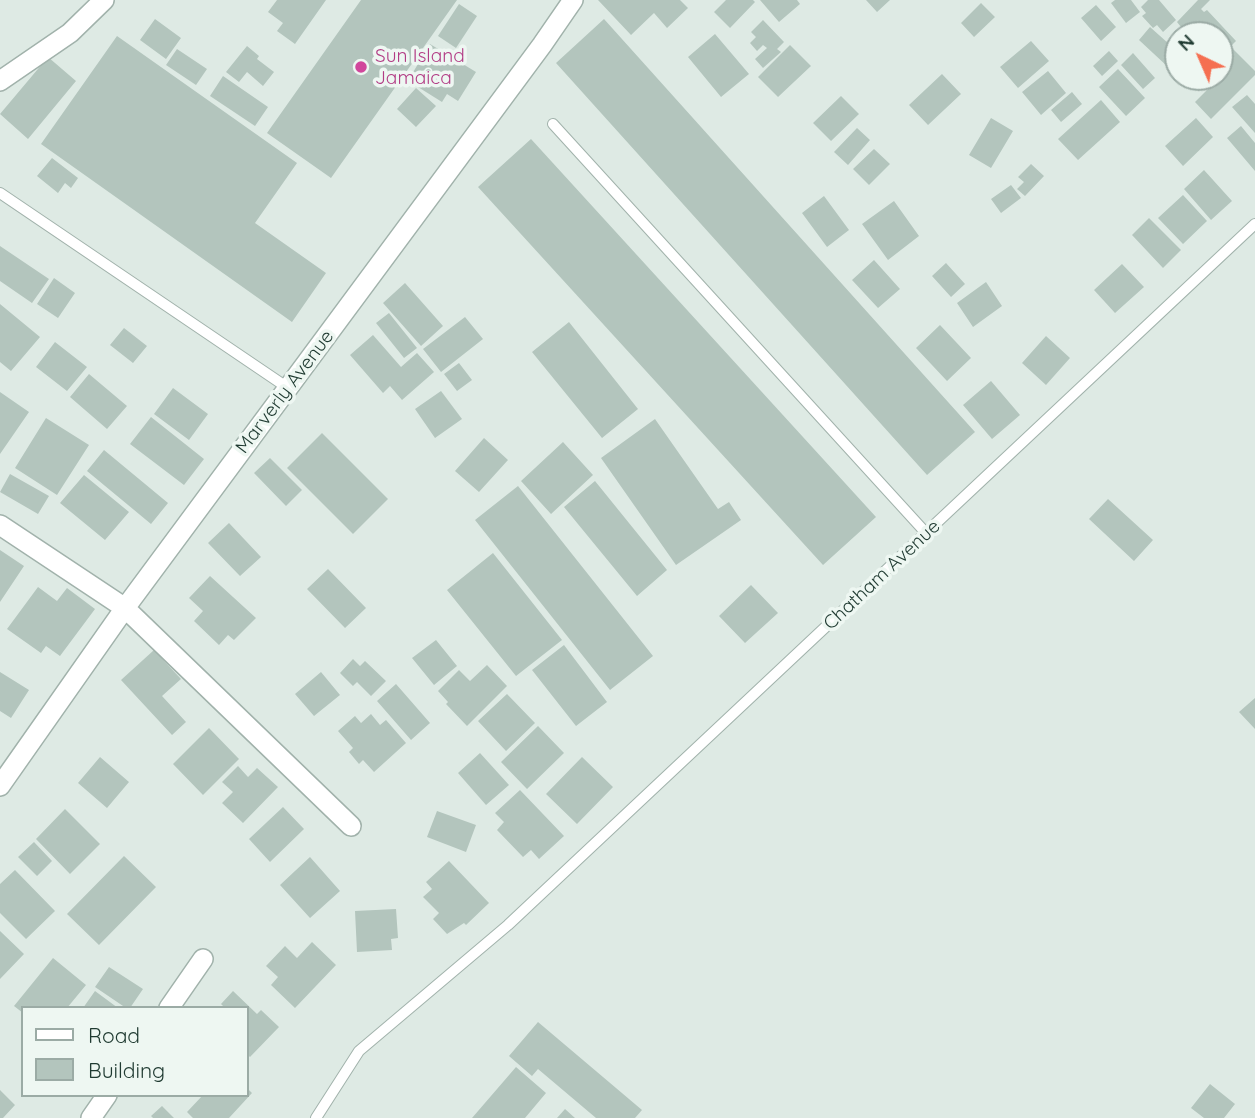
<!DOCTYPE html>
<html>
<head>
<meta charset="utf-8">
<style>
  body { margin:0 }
  #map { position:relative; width:1255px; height:1118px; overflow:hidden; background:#deeae4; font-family:Quicksand,sans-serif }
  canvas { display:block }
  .legend { position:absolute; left:21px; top:1006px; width:228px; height:91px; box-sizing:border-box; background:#eef7f2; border:2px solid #9baba5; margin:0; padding:9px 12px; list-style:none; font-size:21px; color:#1f3a31 }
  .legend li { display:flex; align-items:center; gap:14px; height:35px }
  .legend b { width:35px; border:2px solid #9baba5 }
  .north { position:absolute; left:1164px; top:21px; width:70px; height:70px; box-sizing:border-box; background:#eef7f2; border:2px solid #9baba5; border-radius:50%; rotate:316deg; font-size:19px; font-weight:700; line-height:28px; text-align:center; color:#1f3a31 }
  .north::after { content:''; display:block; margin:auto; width:24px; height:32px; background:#f56f51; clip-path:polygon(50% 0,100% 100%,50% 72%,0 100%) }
</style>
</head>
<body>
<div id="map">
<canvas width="1255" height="1118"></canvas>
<ul class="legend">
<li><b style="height:9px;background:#fff"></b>Road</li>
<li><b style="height:19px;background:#b3c5bd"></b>Building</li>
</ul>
<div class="north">N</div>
</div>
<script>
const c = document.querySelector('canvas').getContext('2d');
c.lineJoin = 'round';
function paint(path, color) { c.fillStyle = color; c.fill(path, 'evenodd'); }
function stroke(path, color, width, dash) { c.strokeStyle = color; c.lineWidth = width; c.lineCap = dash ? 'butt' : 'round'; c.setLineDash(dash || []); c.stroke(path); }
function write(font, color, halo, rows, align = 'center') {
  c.font = font + ' Quicksand,sans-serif'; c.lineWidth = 7; c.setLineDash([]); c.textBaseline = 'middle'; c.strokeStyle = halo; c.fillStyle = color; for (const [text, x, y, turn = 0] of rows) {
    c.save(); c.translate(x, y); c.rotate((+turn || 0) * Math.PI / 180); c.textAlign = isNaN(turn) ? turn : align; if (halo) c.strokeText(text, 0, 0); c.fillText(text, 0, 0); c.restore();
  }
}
paint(new Path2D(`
  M277,0H326L295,44L277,31L283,23L268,12Z
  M361,0H457L331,178L267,133Z
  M598,0H680L688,8L667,28L654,13L631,35Z
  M726,0H753L755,2L730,28L714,12Z
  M760,0H797L800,4L779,22Z
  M866,0H890L877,12Z
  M1115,0H1131L1140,12L1126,23L1111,3Z
  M1148,0H1159L1176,20L1163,32L1157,25L1153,28L1142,16L1146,13L1141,7Z
  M1198,0H1210L1201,9L1204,12L1207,10L1236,41L1220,57V35H1180L1177,31L1181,27L1177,22Z
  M981,3L995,17L974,37L961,23Z
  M459,4L477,16L456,48L438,36Z
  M1096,5L1116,27L1101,41L1081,18Z
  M155,19L181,38L166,59L140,40Z
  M604,19L975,432L927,475L556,63Z
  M763,20L784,42L777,49L781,52L763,68L755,59L767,48L763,45L757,51L750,43L756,37L751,32Z
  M1150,27L1178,52L1168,67L1139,40Z
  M715,34L749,74L721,97L688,57Z
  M117,36L297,163L255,223L326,273L292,322L41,144Z
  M1031,41L1049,61L1018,88L1000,67Z
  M430,44L476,72L458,101L447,94L442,102L418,87L422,80L412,74Z
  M790,45L811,66L778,97L758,77Z
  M247,46L259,56L257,59L274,72L263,86L247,72L239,82L226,72Z
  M177,49L207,69L196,85L166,65Z
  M1233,49L1255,71V75L1211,119L1195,102L1211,86L1202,77H1220V62Z
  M1109,51L1118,61L1102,76L1093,66Z
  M1133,53L1155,78L1143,89L1121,65Z
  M48,57L76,81L28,139L0,114Z
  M1178,62V77H1193L1185,85L1170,70Z
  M1118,69L1145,98L1126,116L1099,87Z
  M1048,71L1066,93L1041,115L1022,92Z
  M942,74L961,94L928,125L909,105Z
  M223,76L268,107L255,126L210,96Z
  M416,88L436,106L416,127L397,109Z
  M1072,92L1082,104L1061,122L1051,110Z
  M1247,95L1255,104V133L1232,107Z
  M841,96L859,114L831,141L813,123Z
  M1101,100L1120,122L1078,160L1058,139Z
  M991,118L1013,131L991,168L969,155Z
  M1196,118L1213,137L1183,166L1165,146Z
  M1241,126L1255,143V171L1227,138Z
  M857,128L870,140L848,165L834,152Z
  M531,139L876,517L823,565L478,187Z
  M874,149L890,164L869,185L853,169Z
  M52,158L78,178L71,188L65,183L58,193L37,176Z
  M1031,164L1044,176L1025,196L1017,189L1024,182L1018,177Z
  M1204,170L1232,201L1211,220L1184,189Z
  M1011,185L1021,198L1001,213L991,199Z
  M1183,195L1207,221L1183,244L1158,218Z
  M824,196L849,230L827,247L802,213Z
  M894,201L919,236L888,260L862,224Z
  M1149,218L1181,250L1163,268L1132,235Z
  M0,246L49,279L32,303L0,281Z
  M874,260L900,289L878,308L852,280Z
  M946,263L965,284L951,297L932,276Z
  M1122,264L1144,287L1115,313L1094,290Z
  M54,278L75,293L58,318L37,304Z
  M986,282L1002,306L973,327L957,303Z
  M405,283L443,326L421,346L383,303Z
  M0,304L40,337L11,371L0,362Z
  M389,313L417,348L404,358L376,323Z
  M465,317L483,339L441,372L423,349Z
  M569,322L638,409L602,438L532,352Z
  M940,325L971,358L947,381L916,348Z
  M124,328L147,346L133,363L110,345Z
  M373,335L401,367L417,353L434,372L402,400L390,386L383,393L350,355Z
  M1046,336L1070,358L1046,385L1022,363Z
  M55,342L87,367L67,391L36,367Z
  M459,363L472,380L457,391L444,374Z
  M89,374L127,406L107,429L70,397Z
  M991,381L1020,415L992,439L963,405Z
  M173,388L208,414L189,440L154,414Z
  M441,391L462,419L435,438L415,409Z
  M0,392L29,412L0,454Z
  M151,417L204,459L184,485L130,444Z
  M46,418L89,445L57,495L15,468Z
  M655,419L718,509L729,502L741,520L676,565L601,458Z
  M322,433L388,499L353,534L287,468Z
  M484,438L508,460L479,492L455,471Z
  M563,442L593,475L551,514L521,481Z
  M104,450L168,503L151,524L87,471Z
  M270,458L302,490L286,506L254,473Z
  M10,474L49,496L38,514L0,492Z
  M84,475L129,512L105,540L60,503Z
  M595,481L667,570L637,596L564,507Z
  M518,486L653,656L610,690L475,520Z
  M1108,499L1153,540L1134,561L1089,519Z
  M229,523L261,557L240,576L208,543Z
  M0,550L24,566L0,602Z
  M493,553L562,640L516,676L447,590Z
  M328,569L366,608L345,628L307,589Z
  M210,576L256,618L234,640L228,635L219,645L194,621L203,611L189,598Z
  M751,585L778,613L745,643L719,616Z
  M38,587L57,601L67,588L95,609L60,656L46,646L41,653L7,629Z
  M436,640L457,666L434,685L412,658Z
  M564,645L607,702L576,726L532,670Z
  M154,650L181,679L162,696L186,722L172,735L121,680Z
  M353,659L360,666L365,661L386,681L371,696L357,682L353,686L340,673Z
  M487,665L507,686L467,726L446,704L448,702L438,691L459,670L470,681Z
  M0,672L29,690L11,718L0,711Z
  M321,672L340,695L314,716L295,694Z
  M396,684L430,723L411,740L377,701Z
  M507,694L535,723L506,751L478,721Z
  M1255,698V729L1239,712Z
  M371,714L380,725L386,720L406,743L374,772L363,760L359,764L349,752L353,748L338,731L355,716L361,723Z
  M538,726L564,753L527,789L501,762Z
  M209,728L239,759L203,795L173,764Z
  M480,753L509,785L486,805L458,773Z
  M100,757L129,782L107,808L78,783Z
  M582,757L613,787L577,824L546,794Z
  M238,766L248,777L257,768L278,787L243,823L222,803L233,792L222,782Z
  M520,790L564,836L539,859L531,850L523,857L497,830L504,822L495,813Z
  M283,807L304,829L270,862L249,839Z
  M65,809L100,844L70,874L36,839Z
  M437,811L476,825L466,852L427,837Z
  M34,842L52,861L37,876L18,857Z
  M124,856L156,887L99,945L67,914Z
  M310,857L340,891L310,918L280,885Z
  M449,861L489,903L466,925L464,923L447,934L433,919L439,913L423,897L432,889L426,882Z
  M15,870L55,911L26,939L0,913V884Z
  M396,909L398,938L391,939L392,950L357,952L355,911Z
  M0,931L24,954L0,979Z
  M312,942L336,965L295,1008L271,985L278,977L266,966L285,946L297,958Z
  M53,958L86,985L67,1008H23V1013L14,1006Z
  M109,967L143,989L130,1008H126L95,987Z
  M95,991L118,1008H83Z
  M233,991L257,1014L261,1010L279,1027L250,1057L247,1054V1008H225L221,1004Z
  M538,1022L642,1110L635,1118H596L538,1069L532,1076L509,1056Z
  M516,1067L546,1093L525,1118H472Z
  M1210,1084L1235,1104L1224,1118H1204L1191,1108Z
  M247,1088L252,1093L229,1118H193L187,1112L203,1095H247Z
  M0,1090L15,1105L3,1118H0Z
  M162,1106L174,1118H153L151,1116Z
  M565,1109L575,1118H557Z`), '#b3c5bd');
const lane = new Path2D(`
  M553,124L926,533
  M0,193L288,388
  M316,1118L359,1051L508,925L1255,224`);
const street = new Path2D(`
  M0,81L70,33L104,0
  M0,525L125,608L351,826
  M0,786L125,608L542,45L573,0
  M169,1008L203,959
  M91,1118L107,1095`);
stroke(lane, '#a1b2ab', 12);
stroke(street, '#a1b2ab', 22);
stroke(lane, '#fff', 10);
stroke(street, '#fff', 19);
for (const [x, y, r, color] of [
  [361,67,7,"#d1479c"]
]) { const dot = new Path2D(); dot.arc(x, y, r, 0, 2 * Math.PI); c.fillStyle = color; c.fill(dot); stroke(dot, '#eef7f2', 2.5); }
write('19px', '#b23c85', '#eef7f2', [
  ["Sun Island",375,56],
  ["Jamaica",375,78]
], 'left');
write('19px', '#1f3a31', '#eef7f2', [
  ["Marverly Avenue",285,392,-53],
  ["Chatham Avenue",882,575,-43]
]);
</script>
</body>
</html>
